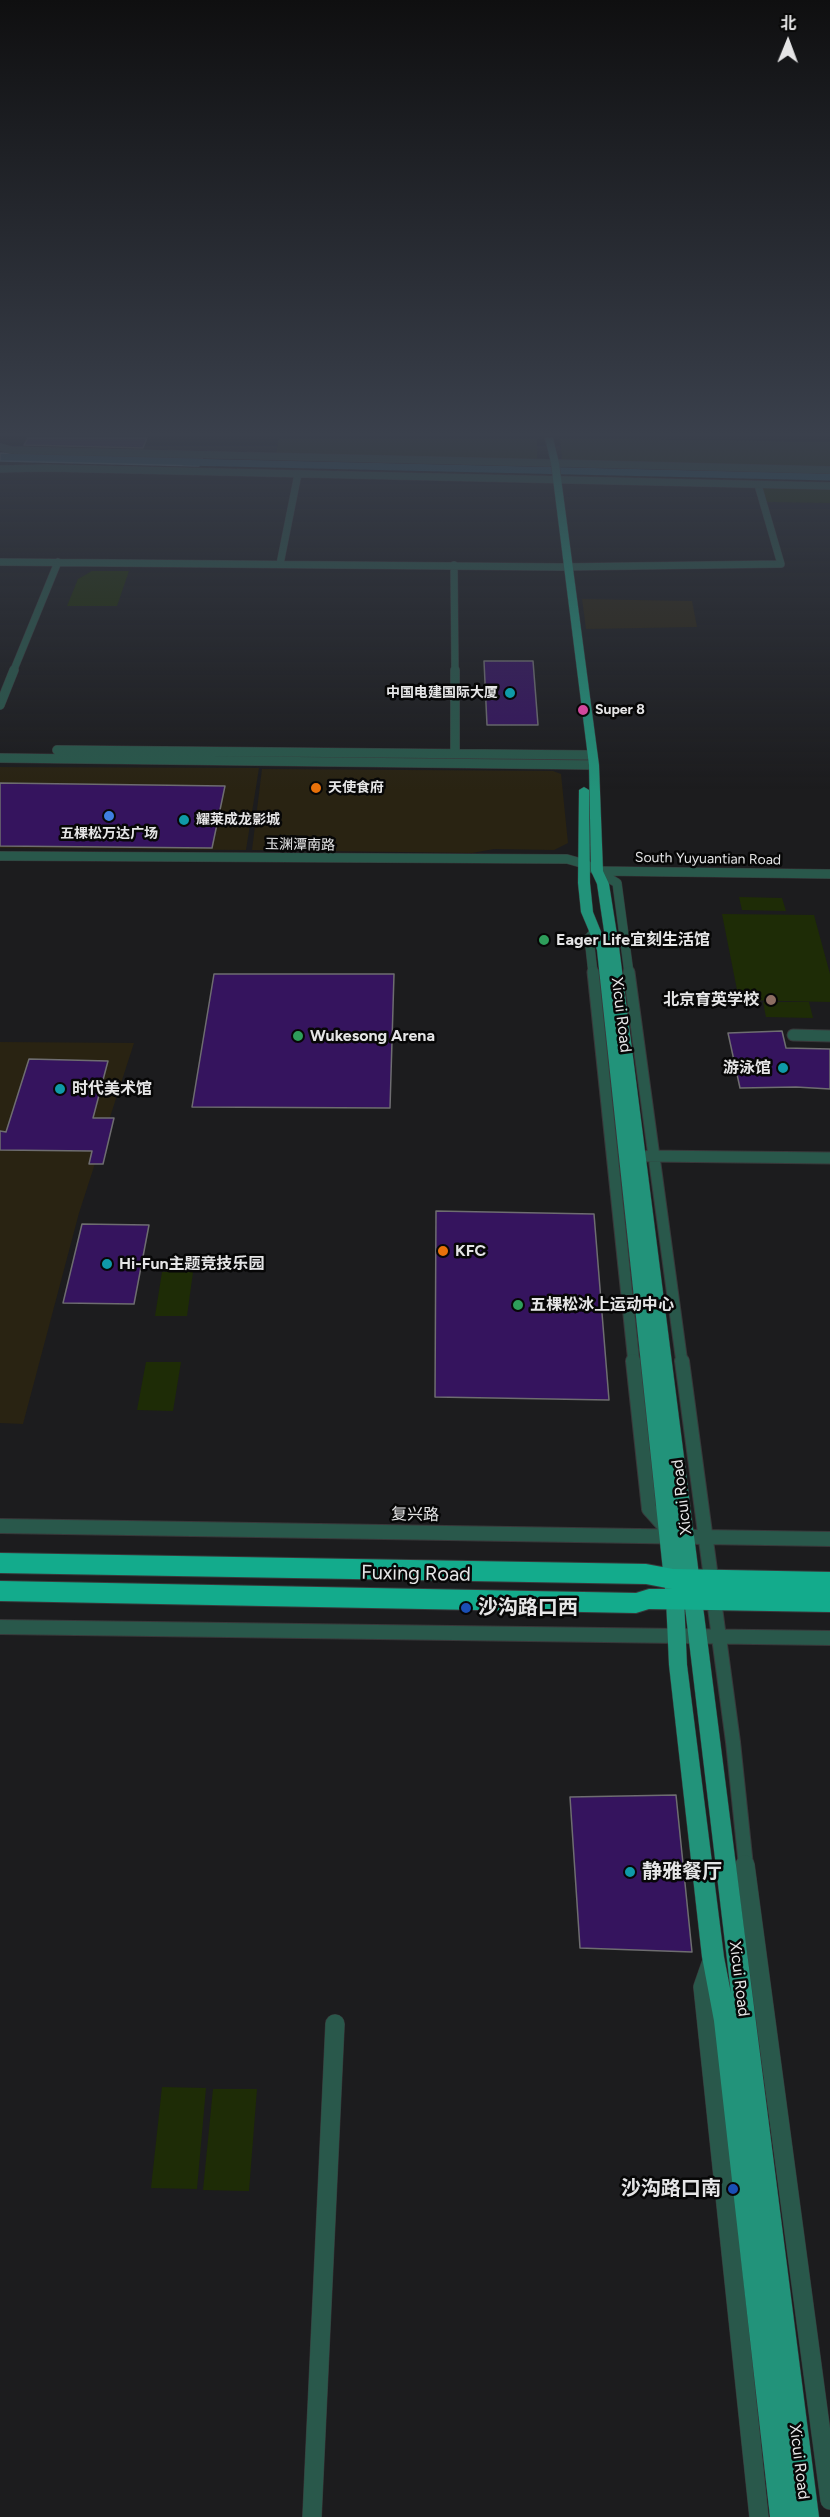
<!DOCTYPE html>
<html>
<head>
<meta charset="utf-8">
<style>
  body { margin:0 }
  #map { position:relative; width:830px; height:2517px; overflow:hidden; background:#1c1c1e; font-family:Figtree,"Noto Sans SC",sans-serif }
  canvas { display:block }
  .north { position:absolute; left:758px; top:12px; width:60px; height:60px; -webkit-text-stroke:4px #070707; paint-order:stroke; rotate:1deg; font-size:16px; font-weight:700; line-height:24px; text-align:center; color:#e5e5e6 }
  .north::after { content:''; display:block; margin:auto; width:21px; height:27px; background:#e5e5e6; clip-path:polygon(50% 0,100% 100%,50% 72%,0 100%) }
</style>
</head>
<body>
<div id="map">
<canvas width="830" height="2517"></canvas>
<div class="north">北</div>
</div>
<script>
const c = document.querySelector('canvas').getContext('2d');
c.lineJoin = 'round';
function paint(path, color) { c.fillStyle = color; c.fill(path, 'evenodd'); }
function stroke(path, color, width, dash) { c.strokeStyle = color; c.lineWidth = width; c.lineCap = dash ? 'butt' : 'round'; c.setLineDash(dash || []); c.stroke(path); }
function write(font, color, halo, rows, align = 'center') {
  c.font = font + ' Figtree,"Noto Sans SC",sans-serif'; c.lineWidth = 5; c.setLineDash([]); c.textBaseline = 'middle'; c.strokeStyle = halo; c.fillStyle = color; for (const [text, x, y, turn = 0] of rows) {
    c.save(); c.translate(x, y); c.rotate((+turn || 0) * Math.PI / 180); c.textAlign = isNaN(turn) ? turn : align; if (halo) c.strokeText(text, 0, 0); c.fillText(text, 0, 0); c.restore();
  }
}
paint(new Path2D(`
  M582,599L692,601L697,627L586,629Z
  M0,767L259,768L246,850L0,848Z
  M262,769L553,771L561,774L568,843L554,850L494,849L472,853L252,850Z
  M0,1042L134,1043L79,1213L23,1424L0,1423Z`), '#292312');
paint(new Path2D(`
  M279,438H537V460L276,453Z
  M560,438L830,442V468L562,461Z
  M762,487L830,489V503L767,502Z
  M92,571H129L117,606H67L78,579Z
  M739,897L782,898L786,911L742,910Z
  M722,914L814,915L830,974V1002L739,1000Z
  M763,1002H809L813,1018L766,1017Z
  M162,1272H193L187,1316H155Z
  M146,1362H181L173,1411L137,1410Z
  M162,2087L206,2088L197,2189L151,2188Z
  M213,2089H257L249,2191L203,2190Z`), '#1e2c06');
const water = new Path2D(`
  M0,453L203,457L199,466L0,461Z`);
paint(water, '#206378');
stroke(water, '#5b8a99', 1.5);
stroke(new Path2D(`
  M184,462L830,477`), '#206378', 7);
const building = new Path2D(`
  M28,438H147L143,448L24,445Z
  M484,661H533L538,725H487Z
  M0,783L225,786L212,848L0,846Z
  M214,974H394L390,1108L192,1107Z
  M782,1031L786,1048L830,1049V1089L796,1087L740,1088L728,1033Z
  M29,1059L108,1061L93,1118H114L103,1164H89L92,1151L0,1150V1131L6,1132Z
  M436,1211L594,1214L609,1400L435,1397Z
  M82,1224L149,1225L134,1304L63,1303Z
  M676,1795L692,1952L580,1948L570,1797Z`);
paint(building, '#35145e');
stroke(building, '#6e6d70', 1.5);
const minorFar4 = new Path2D(`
  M0,447L11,450L549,463
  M555,463L830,470
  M0,469L46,468L830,486
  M0,562L561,567L781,564L758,485
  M280,564L298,474
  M454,565L455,672
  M13,672L58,562`);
const minorFar3 = new Path2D(`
  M455,670V753
  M0,705L14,670
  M57,750L593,755
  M0,758L594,765
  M0,856L567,859L585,864L617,883L629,973
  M598,871L830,874
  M593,973L589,938L595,931`);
const minorFar2 = new Path2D(`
  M593,972L634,1363
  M629,972L682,1363
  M793,1035L830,1036
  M648,1156L830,1158`);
const minorFar1 = new Path2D(`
  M633,1361L649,1509L667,1529
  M682,1361L733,1742L746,1866
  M0,1526L830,1539
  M0,1627L830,1638`);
const minor = new Path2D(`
  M745,1865L830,2500
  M711,1964L703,1987L759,2517
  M312,2517L335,2024`);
const major = new Path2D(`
  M545,438H553L559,463L599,765L603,871L609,884L619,947L819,2517H770L714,2021L702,1957L669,1665L666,1599L597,950L581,912L578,883L579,790L584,787L589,790L590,883L593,912L606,944L597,884L591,871L589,765L551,463ZM684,1599L731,1993L724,1957L687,1665Z`);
const highway = new Path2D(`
  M0,1553L646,1564L673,1569L830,1572V1612L649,1609L636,1613L0,1601V1581L636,1593L649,1589H672L646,1584L0,1573Z`);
stroke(minorFar4, '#38383a', 8);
stroke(minorFar3, '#38383a', 10);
stroke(minorFar2, '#38383a', 13);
stroke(minorFar1, '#38383a', 16);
stroke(minor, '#38383a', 20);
stroke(major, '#38383a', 1);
stroke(highway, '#38383a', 2);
stroke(minorFar4, '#29584b', 7);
stroke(minorFar3, '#29584b', 9);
stroke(minorFar2, '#29584b', 11);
stroke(minorFar1, '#29584b', 14);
stroke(minor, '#29584b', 19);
paint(major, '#22937a');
paint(highway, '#13ab8c');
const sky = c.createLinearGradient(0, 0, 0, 790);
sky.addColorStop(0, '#0f0f10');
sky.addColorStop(0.55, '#3a404c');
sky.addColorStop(1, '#3a404c00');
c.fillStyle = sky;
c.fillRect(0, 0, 830, 790);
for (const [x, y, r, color] of [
  [510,693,6,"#0f9aa8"],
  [583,710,6,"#d1479c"],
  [316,788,6,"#e8710a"],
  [109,816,6,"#3f7fe0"],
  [184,820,6,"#0f9aa8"],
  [544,940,6,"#2e9e5b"],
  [771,1000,6,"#8d6e63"],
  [298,1036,6,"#2e9e5b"],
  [783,1068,6,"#0f9aa8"],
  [60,1089,6,"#0f9aa8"],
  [443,1251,6,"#e8710a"],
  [107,1264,6,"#0f9aa8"],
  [518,1305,6,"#2e9e5b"],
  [466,1608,6,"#1a4fb4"],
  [630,1872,6,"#0f9aa8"],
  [733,2189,6,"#1a4fb4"]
]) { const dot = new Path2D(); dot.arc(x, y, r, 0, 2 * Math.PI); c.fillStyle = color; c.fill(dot); stroke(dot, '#070707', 2); }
write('bold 14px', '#e5e5e6', '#070707', [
  ["中国电建国际大厦",498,693,"right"],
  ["Super 8",595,710],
  ["天使食府",328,788],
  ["耀莱成龙影城",196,820],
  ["五棵松万达广场",109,834,"center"]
], 'left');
write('14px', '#e5e5e6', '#070707', [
  ["玉渊潭南路",300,845,1],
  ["South Yuyuantian Road",708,859,1]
]);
write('bold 16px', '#e5e5e6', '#070707', [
  ["Eager Life宜刻生活馆",556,940],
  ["北京育英学校",759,1000,"right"],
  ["Wukesong Arena",310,1036],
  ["游泳馆",771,1068,"right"],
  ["时代美术馆",72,1089],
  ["KFC",455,1251],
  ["Hi-Fun主题竞技乐园",119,1264],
  ["五棵松冰上运动中心",530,1305]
], 'left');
write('16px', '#e5e5e6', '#070707', [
  ["Xicui Road",621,1015,83],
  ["Xicui Road",682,1497,-97],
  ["复兴路",415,1515,1],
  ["Xicui Road",739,1979,83],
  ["Xicui Road",799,2462,83]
]);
write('20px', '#e5e5e6', '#070707', [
  ["Fuxing Road",416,1574,1]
]);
write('bold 20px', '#e5e5e6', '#070707', [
  ["沙沟路口西",478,1608],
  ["静雅餐厅",642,1872],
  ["沙沟路口南",721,2189,"right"]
], 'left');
</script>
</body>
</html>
